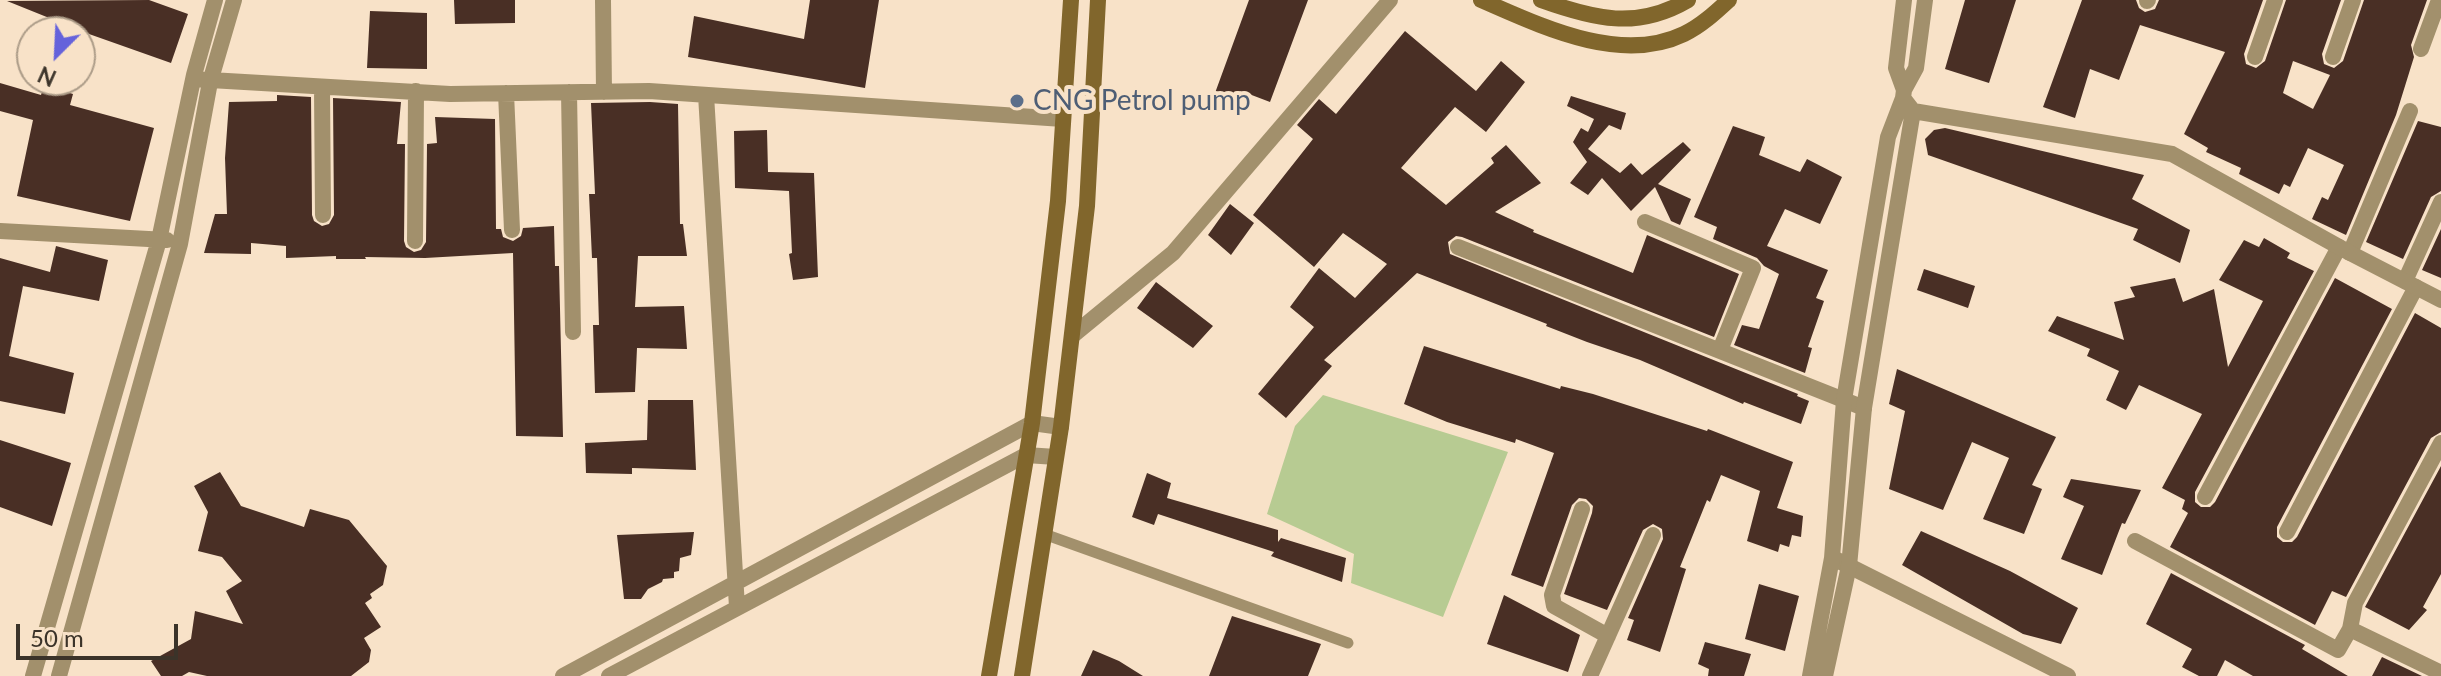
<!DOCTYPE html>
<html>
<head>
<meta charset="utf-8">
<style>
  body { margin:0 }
  #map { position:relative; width:2441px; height:676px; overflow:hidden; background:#f8e2c8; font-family:Lato,sans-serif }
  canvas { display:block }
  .north { position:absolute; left:16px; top:16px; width:80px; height:80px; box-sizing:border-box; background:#f8e2c8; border:2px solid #ac9c88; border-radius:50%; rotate:204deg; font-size:22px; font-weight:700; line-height:32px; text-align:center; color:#3b3329 }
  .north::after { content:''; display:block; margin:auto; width:28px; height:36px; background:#6562db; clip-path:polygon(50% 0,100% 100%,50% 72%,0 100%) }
  .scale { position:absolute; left:16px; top:624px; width:162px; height:36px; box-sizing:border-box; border:4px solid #3b3329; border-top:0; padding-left:10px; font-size:24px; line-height:28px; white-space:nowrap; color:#3b3329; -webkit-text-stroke:6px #f8e2c8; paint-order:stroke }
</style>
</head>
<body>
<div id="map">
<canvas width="2441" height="676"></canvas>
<div class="north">N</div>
<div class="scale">50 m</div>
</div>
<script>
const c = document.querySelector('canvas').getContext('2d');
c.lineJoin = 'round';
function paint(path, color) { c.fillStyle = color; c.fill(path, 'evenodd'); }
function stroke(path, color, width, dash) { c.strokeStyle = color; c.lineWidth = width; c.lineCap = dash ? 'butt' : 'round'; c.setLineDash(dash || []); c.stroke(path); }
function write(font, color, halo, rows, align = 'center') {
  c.font = font + ' Lato,sans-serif'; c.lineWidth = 8; c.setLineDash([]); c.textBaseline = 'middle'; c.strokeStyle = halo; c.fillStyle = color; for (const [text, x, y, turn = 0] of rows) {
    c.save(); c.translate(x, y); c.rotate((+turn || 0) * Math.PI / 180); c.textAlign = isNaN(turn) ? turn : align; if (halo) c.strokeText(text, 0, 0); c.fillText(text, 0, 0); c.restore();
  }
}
paint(new Path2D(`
  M1323,395L1508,452L1443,617L1351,583L1354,554L1267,514L1295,426Z`), '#b7cb92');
paint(new Path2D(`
  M149,0L188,14L171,63L89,34L7,1Z
  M454,0H515V23L455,24Z
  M810,0H879L865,88L688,57L694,16L804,39Z
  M1249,0H1308L1270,102L1249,94L1241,115L1211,104Z
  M1965,0H2016L1989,83L1945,69Z
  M2082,0H2136L2139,8L2145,12L2155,9L2159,0H2263L2244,54L2246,64L2256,68L2265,61L2286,0H2341L2322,54L2324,64L2334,68L2343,61L2364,0H2427L2411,45L2414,57L2396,115L2346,235L2312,219L2322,197L2328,200L2344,165L2308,148L2290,187L2284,184L2279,194L2239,174L2241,168L2206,152L2208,148L2184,134L2225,52L2140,25L2119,80L2090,69L2075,118L2043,107ZM2293,61L2330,75L2313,109L2283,93Z
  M370,11L427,13V69L367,68Z
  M1405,31L1476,91L1501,61L1525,82L1486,132L1455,107L1401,168L1446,205L1494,163L1491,158L1506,145L1541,183L1495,212L1534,230L1533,232L1633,273L1647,235L1739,274L1714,337L1462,237L1456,236L1448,242L1450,254L1798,394L1797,396L1809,401L1801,424L1744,402L1743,404L1640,360L1587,342L1546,326L1547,324L1417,273L1324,360L1332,366L1286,418L1258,394L1314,327L1290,307L1319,268L1355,298L1387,264L1343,233L1314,267L1253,215L1313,139L1297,125L1319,99L1336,114Z
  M0,83L41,95L44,85L73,94L70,105L154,128L130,221L17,196L33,120L0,111Z
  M277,95L311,97L312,215L314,221L322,226L329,224L334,215L333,98L401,102L397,144H405L404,241L406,247L414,252L421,250L426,242L427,144L437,143L435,117L495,119L496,229H501L503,237L513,241L521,236L523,228L554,226L555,266H559L563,437L516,436L513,253L425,258L365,257L366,259H336V256L286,258V246L251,243V254L204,253L215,214H227L225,158L229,102L277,101Z
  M1571,96L1626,113L1621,130L1609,125L1588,149L1620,173L1631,163L1642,175L1683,142L1691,150L1658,184L1691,199L1680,225L1671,221L1655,187L1631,211L1602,178L1588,195L1570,183L1587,162L1573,142L1581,128L1588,132L1594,119L1567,106Z
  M650,102L678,104L680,224H683L687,256H638L635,307L684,306L687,349L637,348L635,392L595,393L593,325H599L597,258H592L589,194H595L591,103Z
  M2418,121L2441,127V191L2431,197L2403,259L2366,242Z
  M1733,126L1765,137L1759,155L1800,172L1807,159L1842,177L1820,224L1785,209L1767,246L1828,270L1816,298L1824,301L1808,347L1812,348L1805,373L1734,345L1742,325L1759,329L1779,274L1764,266L1757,258L1713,239L1717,227L1694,217Z
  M1945,128L2144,175L2132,199L2190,230L2180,263L2133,240L2138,229L1928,155L1925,139L1934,130Z
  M767,130L768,172L814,173L818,277L793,280L789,254L792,253L789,191L735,188L734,131Z
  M1230,204L1254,223L1231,255L1208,235Z
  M2441,229V278L2422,270Z
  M2264,238L2290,253L2287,258L2314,271L2195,492V502L2201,507H2210L2215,502L2335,278L2392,309L2277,527V537L2283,542H2292L2297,537L2415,313L2441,328V432L2431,438L2346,597L2332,591L2315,625L2170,547L2188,513L2182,509L2185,500L2162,488L2202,414L2139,385L2126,410L2106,400L2119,371L2087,356L2090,349L2048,331L2057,316L2124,340L2114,302L2135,297L2130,287L2175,278L2183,302L2214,289L2228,367L2263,301L2219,280L2244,240L2259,247Z
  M56,246L108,260L99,301L23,286L9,356L74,373L65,414L0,401V258L50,272Z
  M1924,269L1975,286L1968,308L1917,290Z
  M1156,282L1213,326L1193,348L1137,308Z
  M1424,346L1560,389L1561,386L1593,394L1707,431L1708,429L1793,462L1777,508L1803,516L1801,537L1792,535L1789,547L1780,544L1778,552L1747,541L1760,491L1721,475L1710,502L1707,500L1680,567L1686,569L1660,652L1627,640L1634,620L1628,618L1663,539L1662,529L1653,524L1643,530L1607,610L1564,594L1592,513L1593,506L1586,499L1579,498L1572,505L1543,587L1511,575L1554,453L1516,439L1515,443L1447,422L1404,404Z
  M1897,369L2056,437L2032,485L2042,489L2024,534L1983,519L2009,458L1972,442L1943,510L1889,489L1905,411L1889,404Z
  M648,400H693L696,470L632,468V474L586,473L585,443L647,440Z
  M0,440L71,463L52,526L0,507Z
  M2441,466V574L2423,607L2427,610L2409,630L2365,607Z
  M220,472L241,506L304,527L310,509L349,520L387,566L383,585L370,594L372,598L365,603L381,627L364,638L371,650L369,662L351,676H207L189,672L182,676H161L151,661L191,639L195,611L243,624L226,591L242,581L222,557L198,551L208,512L194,486Z
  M1147,473L1171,483L1167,498L1278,530V542L1281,538L1346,558L1342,582L1271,556L1274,552L1158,514L1154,525L1132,517Z
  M2071,479L2141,490L2125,524L2122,523L2102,575L2061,559L2084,506L2063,497Z
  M1921,531L2010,571L2078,608L2061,644L2023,634L1902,565Z
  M694,532L691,555L680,558L679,571L674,572V578L663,579L662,582L648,589L641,599H624L617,535Z
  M2171,573L2305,645L2302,649L2348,676H2253L2225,660L2217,676H2199L2182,667L2192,649L2146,624Z
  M1759,584L1799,596L1785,651L1745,639Z
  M1504,595L1580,635L1568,672L1487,644Z
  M1232,616L1321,644L1308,676H1209Z
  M1705,642L1751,654L1744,676H1708L1709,669L1698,664Z
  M1093,650L1119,661L1143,676H1081Z
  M2382,657L2422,676H2372Z`), '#492f25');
stroke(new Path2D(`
  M1044,534L1348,643`), '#a2906c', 11);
stroke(new Path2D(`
  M603,0L604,92
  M2147,1L2148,0
  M2421,49L2439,0
  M2255,57L2275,0
  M2333,57L2353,0
  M193,79L450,94L649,91L1063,119
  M322,88L323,215
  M569,92L573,332
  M506,93L512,230
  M706,95L737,607
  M1645,222L1753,268L1720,350
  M0,231L167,240
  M415,241L416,91
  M1458,247L1864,408
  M2350,253L2410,111
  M2405,281L2441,202
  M1072,336L1173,253L1390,0
  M2205,497L2339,247
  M1582,509L1552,595L1554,606L1608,636
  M2287,532L2416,287
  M2135,541L2338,650L2350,629L2441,673
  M1837,560L2068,676
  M2350,629L2355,603L2441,443
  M33,676L159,240L194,75L215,0
  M59,676L180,244L210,82L234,0
  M563,676L1032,423L1061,427
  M609,676L1026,455L1056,457
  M1590,676L1653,535`), '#a2906c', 16);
stroke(new Path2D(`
  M1904,0L1896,68L1904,90L1903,98L1913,111L2172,154L2350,253L2441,300
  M1904,90L1916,68L1925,0
  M1810,676L1832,558L1844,400L1888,137L1903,98
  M1825,676L1849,566L1864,408L1913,111`), '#a2906c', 16);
stroke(new Path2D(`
  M1481,0C1541,26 1620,65 1684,34C1701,26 1716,12 1729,0
  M1541,0C1594,19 1637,30 1688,0
  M989,676L1032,423L1058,201L1071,0
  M1022,676L1061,427L1087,206L1098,0`), '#81662c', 16);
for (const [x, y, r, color] of [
  [1017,101,8,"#5c6f8a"]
]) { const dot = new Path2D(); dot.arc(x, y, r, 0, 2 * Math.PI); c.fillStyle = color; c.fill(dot); stroke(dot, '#f8e2c8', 3); }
write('28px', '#4e5e75', '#f8e2c8', [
  ["CNG Petrol pump",1033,101]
], 'left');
</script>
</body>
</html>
